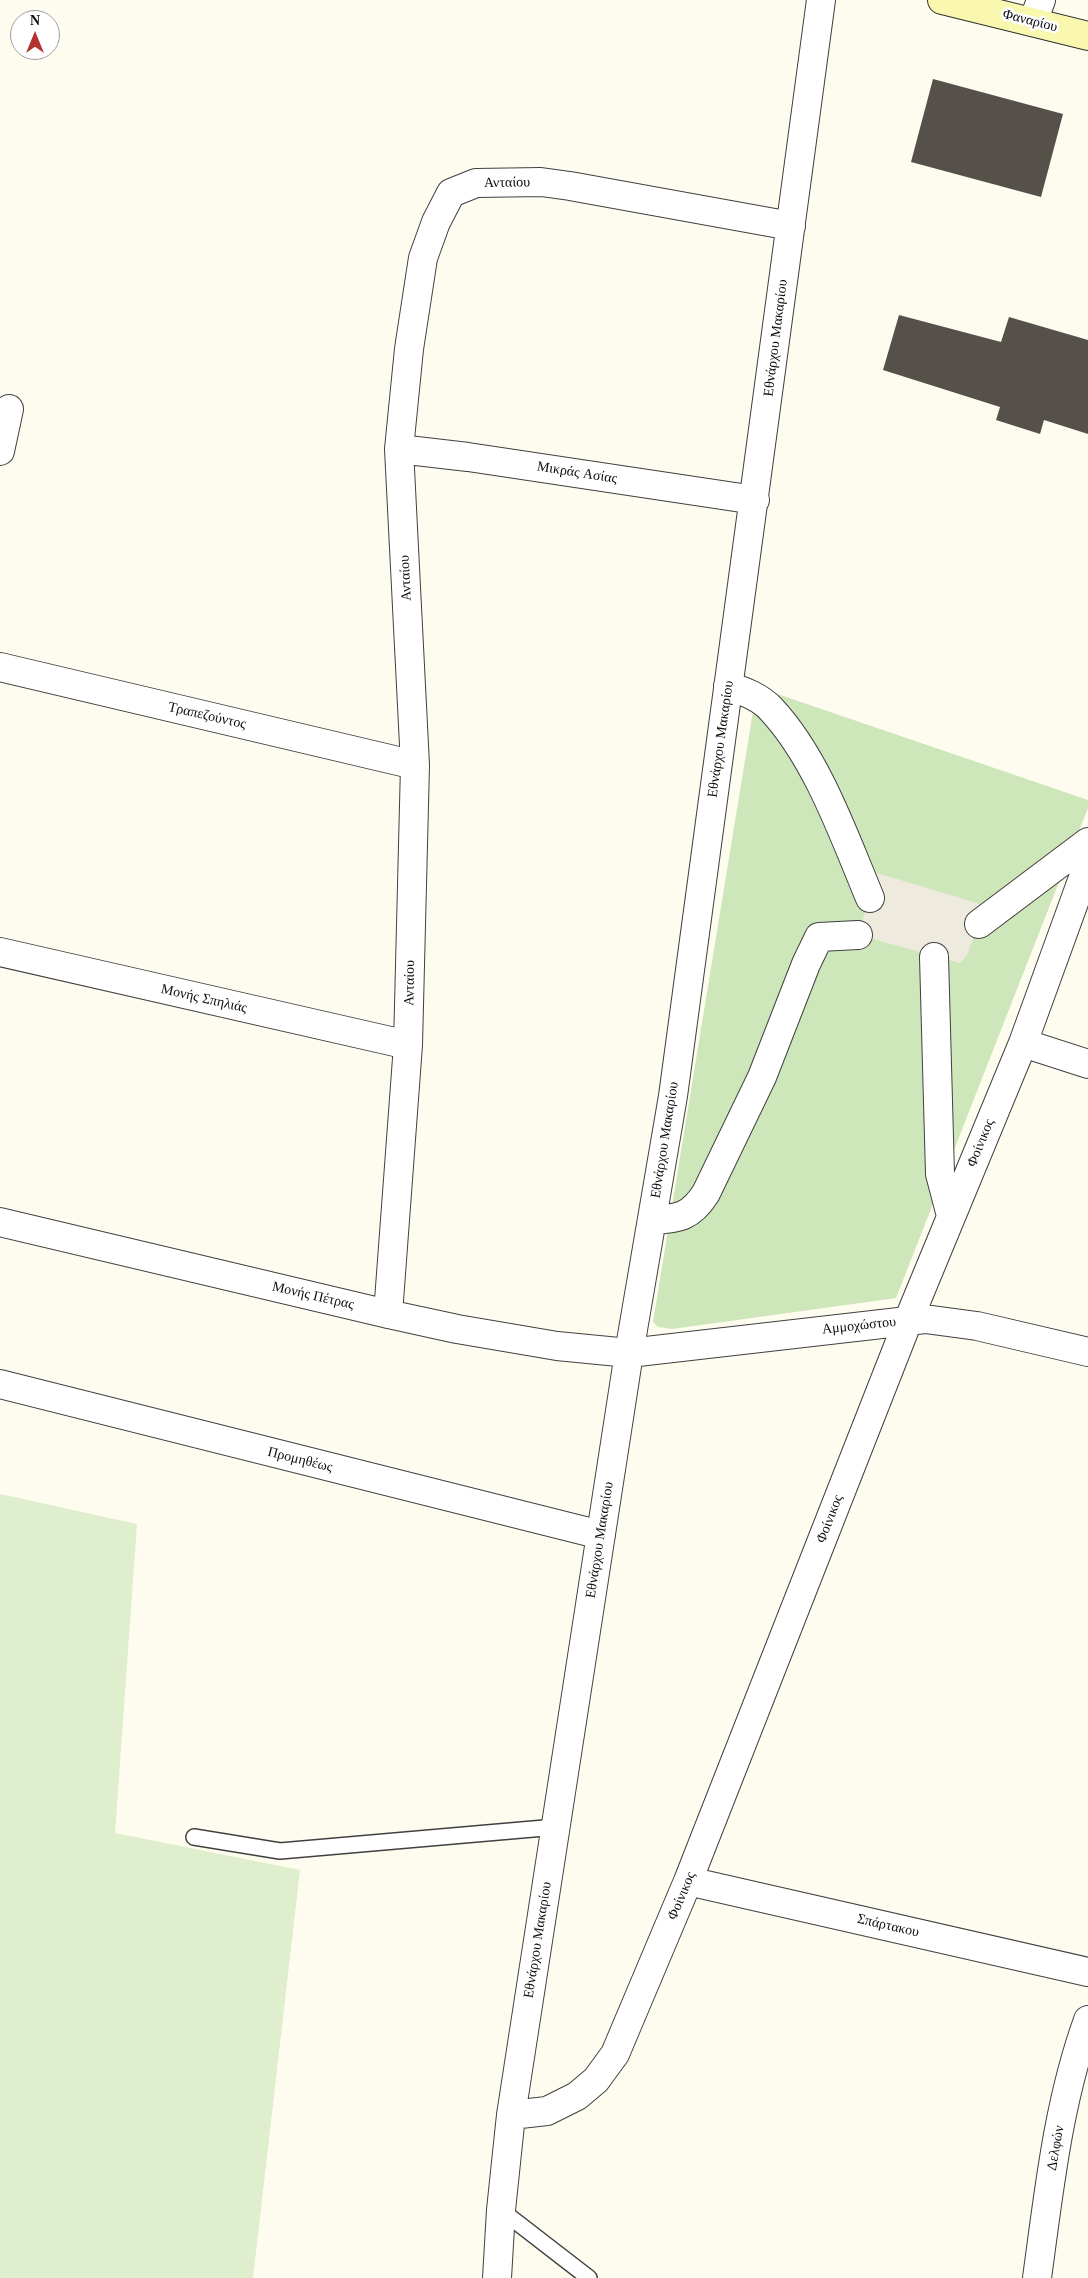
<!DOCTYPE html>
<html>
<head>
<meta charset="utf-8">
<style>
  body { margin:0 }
  #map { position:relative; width:1088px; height:2278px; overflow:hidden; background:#fefcef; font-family:Georgia,serif }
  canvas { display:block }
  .north { position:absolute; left:10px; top:10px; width:50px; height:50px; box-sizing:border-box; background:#fff; border:1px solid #9e9e9e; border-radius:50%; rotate:0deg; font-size:14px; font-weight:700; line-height:20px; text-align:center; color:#0d0d0d }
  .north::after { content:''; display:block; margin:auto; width:18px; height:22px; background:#b5332e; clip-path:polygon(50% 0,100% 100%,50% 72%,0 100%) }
</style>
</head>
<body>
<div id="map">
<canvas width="1088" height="2278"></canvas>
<div class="north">N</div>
</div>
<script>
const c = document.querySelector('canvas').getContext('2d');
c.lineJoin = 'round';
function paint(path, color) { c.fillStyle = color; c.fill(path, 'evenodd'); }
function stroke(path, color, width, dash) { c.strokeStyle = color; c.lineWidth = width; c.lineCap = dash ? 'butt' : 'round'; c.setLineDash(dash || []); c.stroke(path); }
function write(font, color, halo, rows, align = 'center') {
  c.font = font + ' Georgia,serif'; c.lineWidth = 5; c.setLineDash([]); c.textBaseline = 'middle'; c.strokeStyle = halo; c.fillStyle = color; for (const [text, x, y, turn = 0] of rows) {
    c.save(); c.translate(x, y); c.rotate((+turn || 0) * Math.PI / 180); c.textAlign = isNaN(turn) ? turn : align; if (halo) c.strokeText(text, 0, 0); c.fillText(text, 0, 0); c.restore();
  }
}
paint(new Path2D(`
  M757,687L1088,800V808L896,1298L672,1329L658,1327L653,1322Z`), '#cde6ba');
paint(new Path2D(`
  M0,1494L137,1524L115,1833L300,1870L253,2278H0Z`), '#dfeecc');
paint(new Path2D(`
  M877,873L977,903L982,909L979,924L967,955L960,963L858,935Z`), '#eeebde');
paint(new Path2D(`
  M933,79L1063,114L1041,197L911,162Z
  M899,315L1001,342L1009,317L1088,340V434L1044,420L1040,434L996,420L1000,407L883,370Z`), '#55504a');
const lane = new Path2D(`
  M194,1837L280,1851L556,1827
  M501,2210L589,2278`);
const street = new Path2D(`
  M1033,22L1041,0
  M399,449L468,457L755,500
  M0,451L9,409
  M0,667L415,765
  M728,686C744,691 760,697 771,709C817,758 844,836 870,898
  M979,924L1088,842
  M0,952L408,1045
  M934,957L940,1174L951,1216
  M1023,1043L1088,1064
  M652,1220C678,1219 691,1217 706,1193L762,1077L806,964L819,937L858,935
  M0,1222L388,1314L457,1329L557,1346L629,1353L925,1319L977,1326L1088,1352
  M388,1314L408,1045L415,765L399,449L409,349L423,258L436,222L451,193L476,183L541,182L570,186L791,226
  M0,1384L601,1535
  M688,1881L1088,1972
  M511,2115L547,2111L577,2096L596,2080L615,2054L688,1881L908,1321L1023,1043L1088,864
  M497,2278L501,2210L511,2115L629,1353L673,1096L821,0
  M1037,2278C1049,2191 1058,2103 1088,2020`);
const secondary = new Path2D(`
  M942,0L1088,36`);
stroke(lane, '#404040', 18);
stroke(street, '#404040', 30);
stroke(secondary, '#2f2f2f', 30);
stroke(lane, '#fff', 15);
stroke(street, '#fff', 28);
stroke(secondary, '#faf8ae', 28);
write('14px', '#0d0d0d', '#fff', [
  ["Φαναρίου",1030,21,14],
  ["Ανταίου",507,183,-1],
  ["Εθνάρχου Μακαρίου",776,338,-83],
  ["Μικράς Ασίας",577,473,9],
  ["Ανταίου",406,578,-93],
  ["Τραπεζούντος",207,716,13],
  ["Εθνάρχου Μακαρίου",721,739,-82],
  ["Ανταίου",410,983,-89],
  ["Μονής Σπηλιάς",204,999,13],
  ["Εθνάρχου Μακαρίου",665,1140,-81],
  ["Φοίνικος",981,1143,-68],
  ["Μονής Πέτρας",313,1296,13],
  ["Αμμοχώστου",859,1326,-6],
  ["Προμηθέως",300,1460,14],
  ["Φοίνικος",830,1519,-69],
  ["Εθνάρχου Μακαρίου",600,1540,-81],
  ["Φοίνικος",682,1896,-67],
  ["Σπάρτακου",888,1926,13],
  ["Εθνάρχου Μακαρίου",538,1940,-81],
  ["Δελφών",1056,2148,-80]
]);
</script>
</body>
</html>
